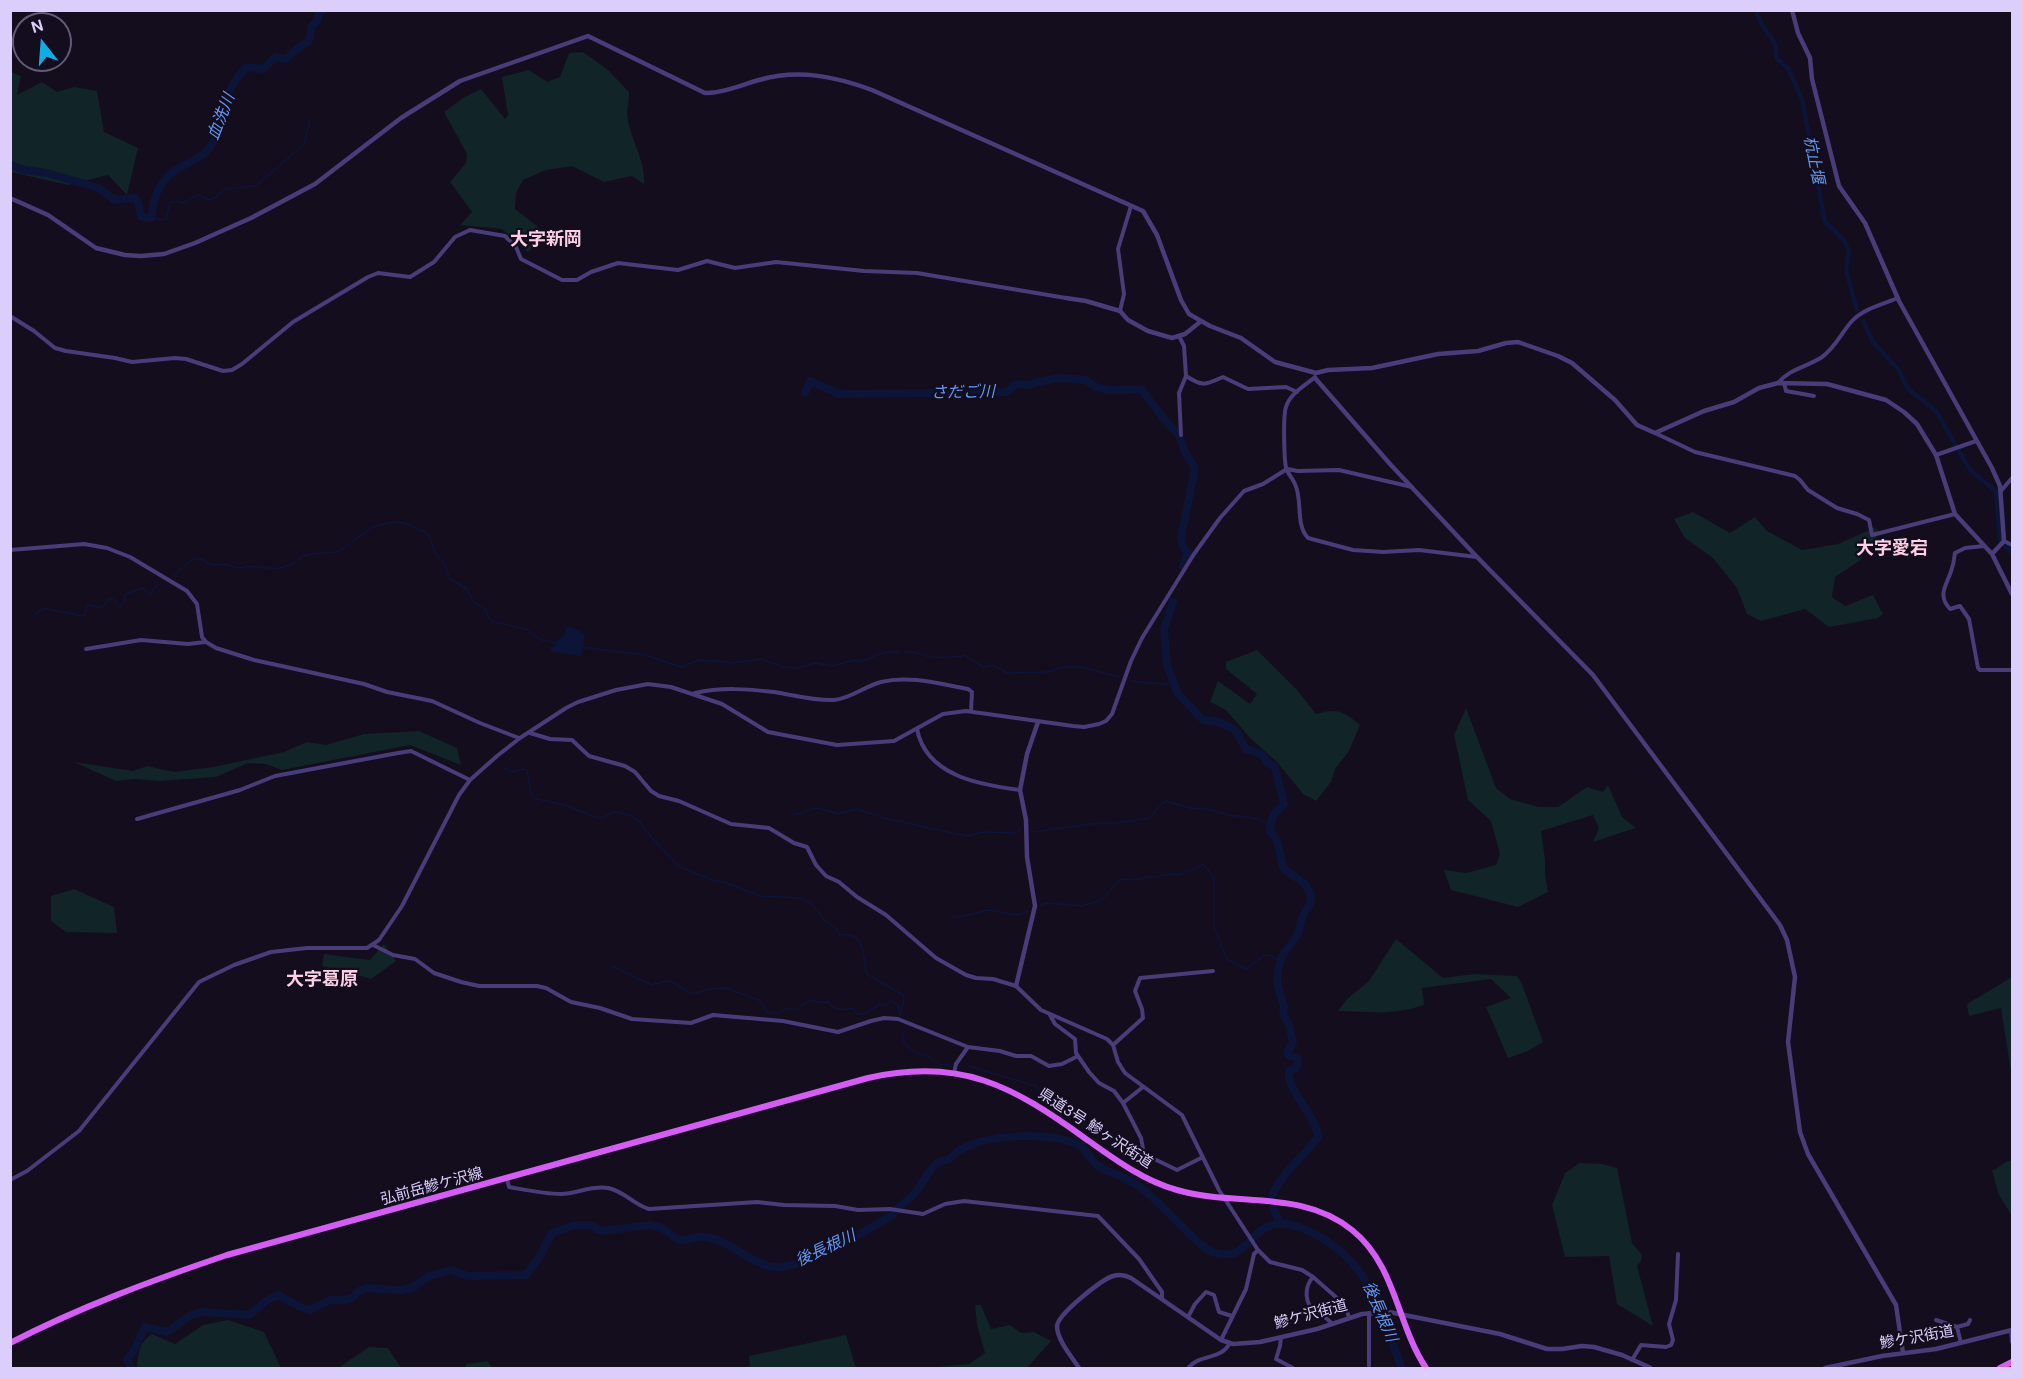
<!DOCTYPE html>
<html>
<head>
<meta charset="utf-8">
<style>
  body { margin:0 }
  #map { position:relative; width:2023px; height:1379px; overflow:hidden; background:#130d1e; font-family:"DM Sans",sans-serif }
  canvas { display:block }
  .frame { position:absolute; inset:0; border:12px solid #dbcefb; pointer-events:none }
  .north { position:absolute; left:12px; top:12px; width:60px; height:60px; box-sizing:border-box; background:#130d1e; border:2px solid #635a76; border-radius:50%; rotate:343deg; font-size:16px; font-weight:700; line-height:24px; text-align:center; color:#dbcefb }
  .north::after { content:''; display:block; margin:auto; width:21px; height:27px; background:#10ace5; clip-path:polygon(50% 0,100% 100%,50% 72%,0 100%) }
</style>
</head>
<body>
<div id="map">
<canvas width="2023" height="1379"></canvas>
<div class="frame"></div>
<div class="north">N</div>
</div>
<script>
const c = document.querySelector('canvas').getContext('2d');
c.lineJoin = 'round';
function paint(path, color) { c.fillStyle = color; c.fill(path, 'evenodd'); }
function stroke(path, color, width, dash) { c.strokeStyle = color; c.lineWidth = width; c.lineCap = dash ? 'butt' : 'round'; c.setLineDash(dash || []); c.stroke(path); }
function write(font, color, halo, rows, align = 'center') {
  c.font = font + ' "DM Sans","Noto Sans JP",sans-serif'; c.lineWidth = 4.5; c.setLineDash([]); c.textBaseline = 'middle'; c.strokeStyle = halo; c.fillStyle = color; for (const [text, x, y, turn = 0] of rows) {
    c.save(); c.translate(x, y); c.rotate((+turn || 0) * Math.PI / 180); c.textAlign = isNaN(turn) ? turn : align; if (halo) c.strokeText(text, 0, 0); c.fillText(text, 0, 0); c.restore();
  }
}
paint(new Path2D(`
  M583,52L607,69L629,92C629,101 626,112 628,121C632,142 646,162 644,184L632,176L604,182L572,166L546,170L523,180L516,193L515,209L546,233L528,252L502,229L460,225L472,212L450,182L466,163L467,154L444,112L463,98L481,89L505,119L508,115L502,77L529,70L547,82L560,77L569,53Z
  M11,72L21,76L17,95L42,82L57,92L74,87L97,91L104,132L138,148L127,195L108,175L68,185L11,172Z
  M1693,512L1730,533L1755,517L1767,531L1802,550L1838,544L1874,528L1880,532L1859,561L1835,577L1832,597L1845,606L1873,595L1883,614L1878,618L1829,627L1805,609L1761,621L1747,614L1737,588L1713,558L1685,538L1674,519Z
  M1257,650L1297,690L1316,714C1337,708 1343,711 1360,725L1349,751L1335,769L1331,782L1316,801L1303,794L1277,762L1251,739L1226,710L1210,702L1218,681L1250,704L1257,694L1226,669V662Z
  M1466,708L1496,788L1510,799L1539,807H1558L1587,787L1603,792L1608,785L1622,817L1636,828L1593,842L1599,828L1593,815L1541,831L1545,859V875L1548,892L1518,907L1451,890L1444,870L1466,873L1496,865L1500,854L1491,821L1468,800L1454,735Z
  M419,731L457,748L461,765L410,745L282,770L265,764L248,763L216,777L159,781L135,779L116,781L74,762L133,771L147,766L174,772L213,767L284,752L307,742L326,745L364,734Z
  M74,889L114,907L117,933L66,932L51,921V896Z
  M1396,939L1443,978L1474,974L1517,976L1522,984L1543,1042L1528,1051L1508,1058L1486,1007L1511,998L1491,979L1422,988L1424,1005C1396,1015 1368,1012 1338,1011L1347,999L1369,981Z
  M384,944L396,961L371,979L322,966L324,954L370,960Z
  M2012,977V1078L2001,1008L1969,1016L1967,1004Z
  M2008,1161H2012V1216L1999,1195L1992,1171Z
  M1580,1163L1602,1164L1617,1168L1632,1243L1642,1255L1641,1261L1637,1266L1653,1326L1617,1304L1609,1256L1565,1257L1552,1205L1565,1173Z
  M975,1305H981L991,1329L1010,1325L1021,1333L1034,1332L1051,1341L1027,1368H926L969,1364L985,1353L977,1325Z
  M228,1320L264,1332L281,1368H137C138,1354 139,1342 152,1334L175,1344L203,1325Z
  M846,1335L856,1368H750L749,1356Z
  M369,1347L388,1348L401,1368H338Z
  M488,1361L492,1368H465L466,1364Z`), '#112427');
paint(new Path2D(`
  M571,627L585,635L581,656L552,652L550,648L555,646L557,640L565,635L566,628Z`), '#0c1538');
stroke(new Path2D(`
  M152,217L162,220L166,219L170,203L178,201L183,203C197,196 194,191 209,200L215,198L224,190L257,185L304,144L310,119
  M173,576L193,559H201L212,565L224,564L239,568L249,566L277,569L292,564L303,556L311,554L338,552L373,527L393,522L404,523L425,532L430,537L435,553L444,563L450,579L467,589L474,602L486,610L488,617L493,622L526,629L541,640L555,643
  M35,614L43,609H48L82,616L85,615L87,605L101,608C107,604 105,597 114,599L117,605L120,606L126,601L124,596L126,594L142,588L150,595L154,588L160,584
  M581,647L645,655L681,667L699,660L735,663L760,659L784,667L798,668L815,663L832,666L854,660L860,662C874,656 883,651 899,652
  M905,652C915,651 921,655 930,657C935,658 961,657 965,655L983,667L993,665L1007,673L1046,672L1069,666L1082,667L1120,677
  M1131,681L1175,685
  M503,767L511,772L524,769L527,770L531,794L537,799L568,806L594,817L601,818L615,812L629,815L640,822L648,833L678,866L711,880L724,882L760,896L801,898L811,903L825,921L837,929L840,935C843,935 846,934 849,935C866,937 863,962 867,974L903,995L904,999L900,1017
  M794,815L817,808L838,814L857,809L884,818L952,833L968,836L983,832L1016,833L1021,828
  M1033,832L1098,823H1117L1149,818L1162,803L1167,801L1193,809C1204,806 1216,812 1225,814C1240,818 1254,815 1267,823L1269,830
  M1040,906L1046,903L1082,906L1102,900L1118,881L1123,879L1132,880L1171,874L1180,875C1188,870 1196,870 1203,864L1214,877V927L1227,959L1246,969L1265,955L1272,956L1280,963
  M954,918L988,910L1018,915L1029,911
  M612,966L652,985L665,981L672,982L692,994L710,989L725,988L759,1000L767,1012L778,1014L786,1008C802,1014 798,1003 809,1001C815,1000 822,1003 829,1002L833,1007L843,1010L852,1008L857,1014L862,1015L879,1005H886L891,1001L898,1005L900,1014
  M902,1030L903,1041L914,1052L929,1057L940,1065L947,1064L952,1067
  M968,1066L1036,1086L1046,1102L1061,1110L1070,1111L1084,1124L1083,1130
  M1083,1142L1086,1150`), '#0c1538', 1.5);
stroke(new Path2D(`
  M1757,13L1761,23L1775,44L1777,59L1788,68L1802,99L1825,222L1844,240L1849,252L1846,270L1857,310
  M1863,321L1873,342L1898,369L1908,389L1936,411L1970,470L1996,491L2000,540L2012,553`), '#0c1538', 4.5);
stroke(new Path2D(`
  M10,165L24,170L47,173L99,188L115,200L135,198L138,203L141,216L146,218L152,217C152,197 162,176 181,167C192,161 203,156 211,146C222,131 220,118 225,102C229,89 238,76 247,67L263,69L276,57L285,59C290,56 292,52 297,49C309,39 310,47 311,27L317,21L319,13L323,10
  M805,393L810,381L839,394L1007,392L1016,384L1030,385L1037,382L1060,378L1086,380L1096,387L1109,390L1141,389L1164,419L1177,433
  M1180,438L1185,452L1195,468L1181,537L1183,547L1188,553L1183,566
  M1173,602L1164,629L1167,665L1178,694L1203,720L1216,721L1232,728L1237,733L1246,749L1261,754L1267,762L1275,767L1284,804L1274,814L1269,830L1277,840L1283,868L1305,884L1311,895L1310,904L1302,917L1298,934L1282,956L1278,970L1277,982L1284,1007L1283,1014L1289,1025L1293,1043L1287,1052L1288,1055L1297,1058L1298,1064L1296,1068L1289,1071C1286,1091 1316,1114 1318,1137C1303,1157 1282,1173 1272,1195
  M898,1208C904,1203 910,1198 915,1193C922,1184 928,1171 937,1163C940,1161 945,1161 949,1159C953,1157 956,1152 960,1150C988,1134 1045,1132 1075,1143C1087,1147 1088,1159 1097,1165C1104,1171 1114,1173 1122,1177C1133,1182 1146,1191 1155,1200C1168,1211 1199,1247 1212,1252C1244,1263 1245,1237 1269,1226C1282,1220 1296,1225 1308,1231C1371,1259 1379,1311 1402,1368
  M1274,1209L1280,1224
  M131,1368L127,1359L133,1352L145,1327L167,1332L191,1315L203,1312L249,1315L266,1301L278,1295L300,1307L310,1310L330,1300H345L353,1297L359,1291L367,1288L401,1290L412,1288L429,1276L451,1270L468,1276L526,1275L538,1259L552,1233L575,1225H590L601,1231L650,1225L662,1228L679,1240C688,1241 696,1235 706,1237C727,1240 746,1259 768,1266C797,1275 866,1230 893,1215`), '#0c1538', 8);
stroke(new Path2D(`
  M1120,311L1124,294L1118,249L1131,206
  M10,316L34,331L55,348L66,351L115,358L132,362L175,358L186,359L223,371L232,370L242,364L293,322L368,277L378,273L410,277L434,262L455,237L470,230L505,236L516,247L521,259L562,280H577L591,272L618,263L678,270L707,261L735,268L776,262L864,271L917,273L1066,298
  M1179,336L1184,346L1186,376L1179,393L1181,435
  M1186,376C1203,387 1205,385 1223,377L1248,389L1286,387L1297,392
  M1315,377C1306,385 1290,393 1286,407C1283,415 1284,458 1286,468C1288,474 1293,479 1295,484C1303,501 1295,524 1308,538L1353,550L1383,552L1419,550L1477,557
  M1778,383C1789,369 1807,367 1822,357C1836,347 1841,333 1852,321C1863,309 1883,304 1898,298
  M1784,383L1786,391L1814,396
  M1655,433L1695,452L1795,476L1800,480L1808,490L1837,508L1857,514L1869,520L1872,535L1955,514
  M1936,455L1976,441
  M2001,491L2012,478
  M2004,541L2012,545
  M1984,546L1965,548L1955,553C1954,558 1954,563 1952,568C1948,584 1936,594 1950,609L1960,606L1969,619L1978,668L1980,670H2012
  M10,550L84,544L107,548L130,557L187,591L197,604L202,637L206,642L216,648L254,660L364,684L387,692L432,701L480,723L519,738
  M86,649L141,640L188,644L205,642
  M695,693C721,687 748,689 774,692C794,695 813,701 834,700C850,699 865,686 881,682C909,675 940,684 968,689L972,692L971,711
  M917,729C926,776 980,785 1020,790
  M530,733L550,739L572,740L589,756L625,766L635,772L651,791L659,796L679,801L731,824L769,828L794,843L807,847L816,865L826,876L839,882L857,897L886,915L936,958L966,975L976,978L993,979L1016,986L1041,1010L1107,1039L1113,1045L1118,1062L1125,1073L1182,1115L1219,1190L1258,1250L1270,1262L1302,1270L1313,1277L1337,1298L1346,1309L1349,1317
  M137,819L240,790L275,776L398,753L411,751L470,780
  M373,945L393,955L415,959L434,973L461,982L479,986H537L546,988L571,1002L600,1008L632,1019L691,1023L713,1015L783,1021L838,1032L871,1021L884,1018L898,1019L968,1047L1000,1051L1016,1056H1031L1049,1066L1062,1064L1078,1056
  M1050,1015L1055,1024L1075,1039L1076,1053L1089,1072L1099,1083L1114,1091L1123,1103L1141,1138L1144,1154L1177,1170L1203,1157
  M1113,1045L1143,1018L1142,1009L1135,991L1140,978L1213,971
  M954,1073L956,1064L968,1047
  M1123,1103L1143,1087
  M507,1179L509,1187C526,1190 544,1194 561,1194C576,1194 592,1185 608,1188C624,1191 634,1205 649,1209L757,1202L784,1205L835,1206L858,1210L890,1209L923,1214L945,1204L964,1201L1098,1216L1139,1259L1162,1292V1299
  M10,1180L27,1171L79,1131L199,982L234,965L271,952L307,948H367L379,940L402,906L459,795L470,780L497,756L520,738L566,708L578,702L616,690L648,684L671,687L722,704L768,732L837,745L894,741L943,714L966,711L1073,726L1084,727L1099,724L1106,721L1112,714L1131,661L1142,638L1194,554L1220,518L1244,491L1263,484L1287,469L1298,471L1339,470L1412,487
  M1313,1277C1304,1287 1304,1304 1316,1312C1323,1316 1327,1317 1332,1324
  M1188,1317L1195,1304L1206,1292L1214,1295L1219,1312L1232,1316
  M1936,1320L1957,1327L1961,1343
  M1957,1327L1968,1324L1970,1320
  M2011,1330L2012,1342
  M1281,1337L1280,1346L1276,1359L1293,1368
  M1221,1340L1246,1289L1254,1254L1258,1250
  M1632,1360L1641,1345L1666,1347L1671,1345L1673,1340L1669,1324L1676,1300L1678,1254
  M1369,1366V1313
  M1188,1368C1201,1353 1220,1361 1230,1343`), '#483c79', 4);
stroke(new Path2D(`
  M1792,10L1798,33L1810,58L1812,79L1839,186L1865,223L1899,301L1992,468L2000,486L2004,541L1992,554
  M10,198L48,215L96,248L125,255L141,256L164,254L195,243L251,218L315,184L401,118L460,81L588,36L705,93C724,93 741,85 759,80C799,69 834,76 872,90L1143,211L1157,235L1181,300L1189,314L1210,326L1241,338L1275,362L1316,373L1328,370L1372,368L1438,354L1478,351L1506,343L1518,342L1558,356L1572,363L1615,400L1637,425L1655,433L1704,411L1734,402L1759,388L1778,383L1827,384L1886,400L1904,412L1917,424L1936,455L1955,514L1992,554L2012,594
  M1066,298L1086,301L1120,311L1128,320L1148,331L1172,338L1185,334L1200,322
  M1315,378L1390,464L1477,557L1593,675L1780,925L1787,940L1795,977L1788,1042L1800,1132L1808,1154L1896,1305L1903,1353
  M1016,986L1035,906L1027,857L1026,820L1020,790L1027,754L1038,722
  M1079,1368C1072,1357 1057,1340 1057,1326C1058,1314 1101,1280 1113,1276C1119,1274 1125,1275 1131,1278L1221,1340L1233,1344L1260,1342L1317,1329L1362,1314L1389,1312L1500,1334L1547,1349H1562L1582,1346L1594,1347L1622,1355L1651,1368
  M1825,1368L1882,1356L1936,1349L2012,1330`), '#483c79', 4.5);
stroke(new Path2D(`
  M10,1343C80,1307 153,1280 227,1255L868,1078C961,1057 1013,1086 1086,1139C1114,1159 1144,1181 1177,1190C1236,1207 1301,1189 1352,1230C1396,1265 1397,1325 1426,1368
  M2000,1368L2012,1362`), '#d45df3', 6);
write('15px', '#dbcefb', '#130d1e', [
  ["県道3号 鰺ヶ沢街道",1095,1129,33],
  ["弘前岳鰺ケ沢線",432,1187,-15],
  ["鰺ケ沢街道",1311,1315,-15],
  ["鰺ケ沢街道",1917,1338,-10]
]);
write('italic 16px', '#6399f4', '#130d1e', [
  ["血洗川",222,117,-69],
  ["杭止堰",1813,160,79],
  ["さだご川",963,393,-1],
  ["後長根川",826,1249,-25],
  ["後長根川",1379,1312,67]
]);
write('bold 18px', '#fccfe4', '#130d1e', [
  ["大字新岡",546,240],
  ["大字愛宕",1892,549],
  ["大字葛原",322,980]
]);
</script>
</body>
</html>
